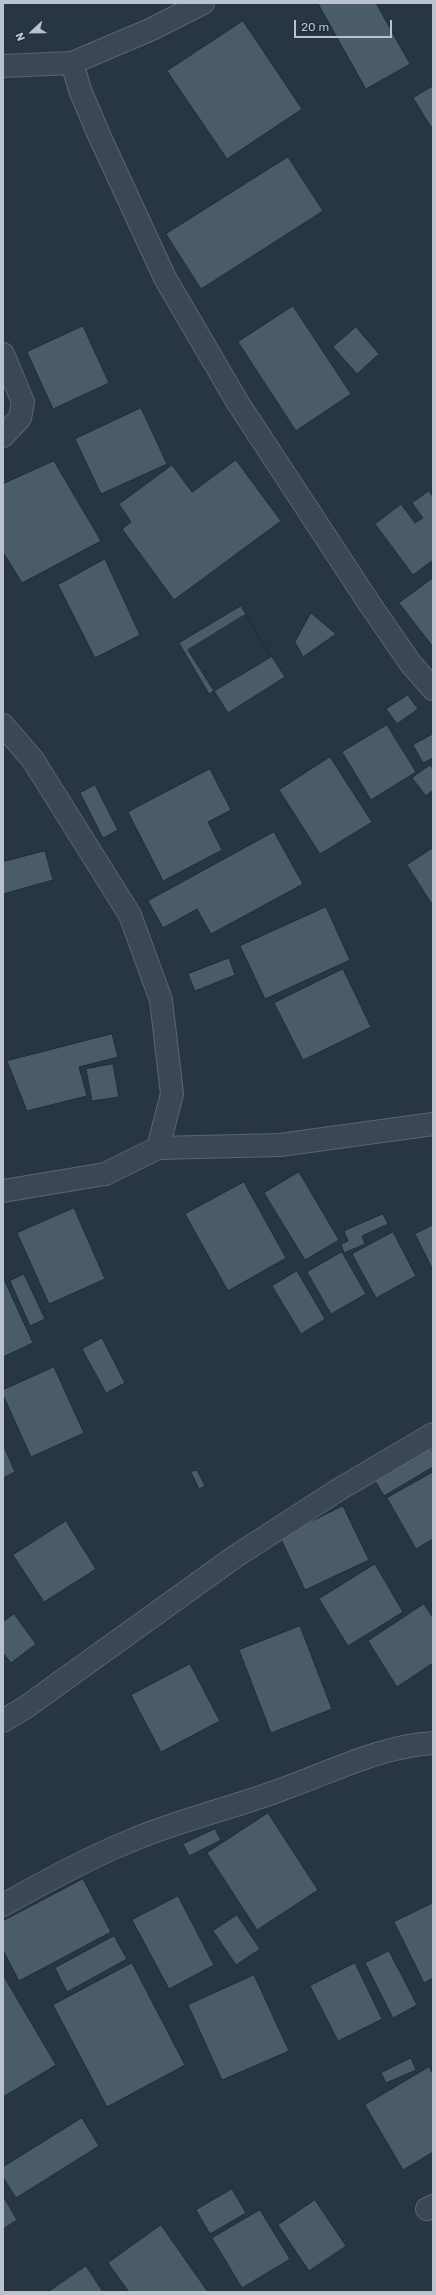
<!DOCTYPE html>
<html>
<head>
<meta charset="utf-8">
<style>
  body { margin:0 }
  #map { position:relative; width:436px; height:2295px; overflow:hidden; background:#273544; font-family:Rubik,sans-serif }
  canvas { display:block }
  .frame { position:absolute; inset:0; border:4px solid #b9c2cd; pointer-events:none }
  .north { position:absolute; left:12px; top:12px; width:40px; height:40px; -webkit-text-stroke:3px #202c39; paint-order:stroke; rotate:248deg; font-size:11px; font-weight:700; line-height:16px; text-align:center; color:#b9c2cd }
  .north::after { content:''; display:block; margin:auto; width:14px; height:18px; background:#b9c2cd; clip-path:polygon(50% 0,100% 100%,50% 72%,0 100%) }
  .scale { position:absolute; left:294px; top:20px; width:98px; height:18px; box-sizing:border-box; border:2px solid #b9c2cd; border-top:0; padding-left:5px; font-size:12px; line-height:14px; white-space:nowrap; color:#b9c2cd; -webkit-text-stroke:3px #202c39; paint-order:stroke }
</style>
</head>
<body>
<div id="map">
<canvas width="436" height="2295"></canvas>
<div class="frame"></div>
<div class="north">N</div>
<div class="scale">20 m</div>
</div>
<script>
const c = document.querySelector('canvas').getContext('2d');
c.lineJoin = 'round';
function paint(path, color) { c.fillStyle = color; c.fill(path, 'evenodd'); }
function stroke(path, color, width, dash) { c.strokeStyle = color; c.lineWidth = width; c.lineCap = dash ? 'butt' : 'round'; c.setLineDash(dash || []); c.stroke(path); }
const building = new Path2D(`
  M318,3H376L410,64L366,89Z
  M243,21L302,109L227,159L167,71Z
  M433,86V130L413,98Z
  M288,157L323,211L201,289L166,234Z
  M293,306L351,394L296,431L238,342Z
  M83,326L109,383L53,409L27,352Z
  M356,327L379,354L357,374L333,347Z
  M141,408L167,464L101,494L75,439Z
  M236,460L281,521L174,600L122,529L131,522L119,504L172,465L192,492Z
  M54,461L101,541L22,583L3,552V484Z
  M429,491L433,497V560L413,575L375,524L401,504L415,523L423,518L412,503Z
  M105,559L140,635L95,658L58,585Z
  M433,578V647L399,603Z
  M241,606L271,657L209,694L179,643Z
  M311,613L336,634L303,657L295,642Z
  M245,615L285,677L228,713L188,650Z
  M408,695L418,709L397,724L386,709Z
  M387,725L416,772L371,800L342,752Z
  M433,734V758L423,763L413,745Z
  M330,757L372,822L320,854L279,790Z
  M430,765L433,769V790L426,796L412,778Z
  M210,769L231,810L208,822L222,850L163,881L128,812Z
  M95,785L118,830L103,838L80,793Z
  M274,832L303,884L211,934L197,909L163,928L148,901Z
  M433,848V906L407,865Z
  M45,851L53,880L3,894V862Z
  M326,907L350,960L265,999L240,946Z
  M229,958L235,975L195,991L188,974Z
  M343,969L371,1027L303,1060L274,1003Z
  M112,1034L118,1057L79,1067L87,1096L27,1111L7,1061Z
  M113,1064L119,1097L92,1101L86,1069Z
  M299,1172L339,1240L305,1260L264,1193Z
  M244,1182L286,1258L228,1291L185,1214Z
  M74,1208L105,1279L49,1304L17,1233Z
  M383,1214L388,1224L362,1236L365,1244L344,1253L341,1244L348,1241L344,1231Z
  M433,1225V1270L415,1234Z
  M393,1232L416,1276L376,1298L352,1254Z
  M342,1252L366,1294L331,1314L307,1272Z
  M297,1271L325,1319L301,1334L272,1286Z
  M24,1274L45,1319L30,1326L10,1281Z
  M3,1277L33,1343L3,1357Z
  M102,1338L125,1383L106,1393L82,1349Z
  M54,1367L84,1433L31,1457L3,1395V1390Z
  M3,1444L15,1472L3,1478Z
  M430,1446L433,1452V1467L384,1496L374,1479Z
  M197,1470L205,1486L199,1489L191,1472Z
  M433,1472V1539L416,1549L387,1498Z
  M343,1506L369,1560L305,1590L280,1537Z
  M66,1521L96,1569L44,1602L13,1555Z
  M375,1564L403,1612L348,1646L319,1599Z
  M424,1604L433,1618V1663L397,1687L368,1641Z
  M14,1614L36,1644L11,1663L3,1653V1622Z
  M300,1626L332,1709L271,1733L239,1650Z
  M190,1664L220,1721L161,1752L131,1695Z
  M268,1813L318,1890L257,1930L207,1853Z
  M215,1829L221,1840L189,1856L183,1844Z
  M83,1879L111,1932L19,1981L3,1950V1921Z
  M178,1896L214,1965L169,1989L132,1920Z
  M433,1903V1978L424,1983L394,1922Z
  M237,1915L260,1949L236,1965L213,1931Z
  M114,1936L127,1959L67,1992L55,1968Z
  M389,1951L417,2005L393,2018L365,1963Z
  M132,1963L185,2065L107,2107L53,2005Z
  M355,1963L382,2019L338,2041L310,1986Z
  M3,1975L56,2065L3,2097Z
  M254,1975L289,2051L222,2080L188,2005Z
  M411,2058L416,2070L386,2083L381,2073Z
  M429,2067L433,2074V2152L403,2170L365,2105Z
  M82,2118L99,2146L16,2198L3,2177V2167Z
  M232,2189L246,2213L210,2234L196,2210Z
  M3,2196L17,2220L3,2229Z
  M315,2200L346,2246L309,2271L278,2225Z
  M260,2210L290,2259L242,2288L212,2238Z
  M161,2225L208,2292H129L108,2263Z
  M86,2266L103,2292H48Z`);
paint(building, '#4a5b6a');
stroke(building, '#222e3b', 1);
const street = new Path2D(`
  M72,63L80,90L99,135L165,278L238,403L369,603L411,664L433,689
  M3,66L72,63L152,29L203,3
  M3,354L23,402L20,418L3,436
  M3,725L33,760L130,915L161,1000L172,1094L158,1148
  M3,1191L105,1174L158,1148L280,1145L433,1124
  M3,1721L26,1707L236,1556L338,1490L433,1434
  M3,1905C45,1882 86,1859 130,1841C179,1820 233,1808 283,1789C331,1772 381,1746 433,1743
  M427,2209L433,2206`);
stroke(street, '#5a6571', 24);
stroke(street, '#3b4754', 22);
</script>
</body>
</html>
